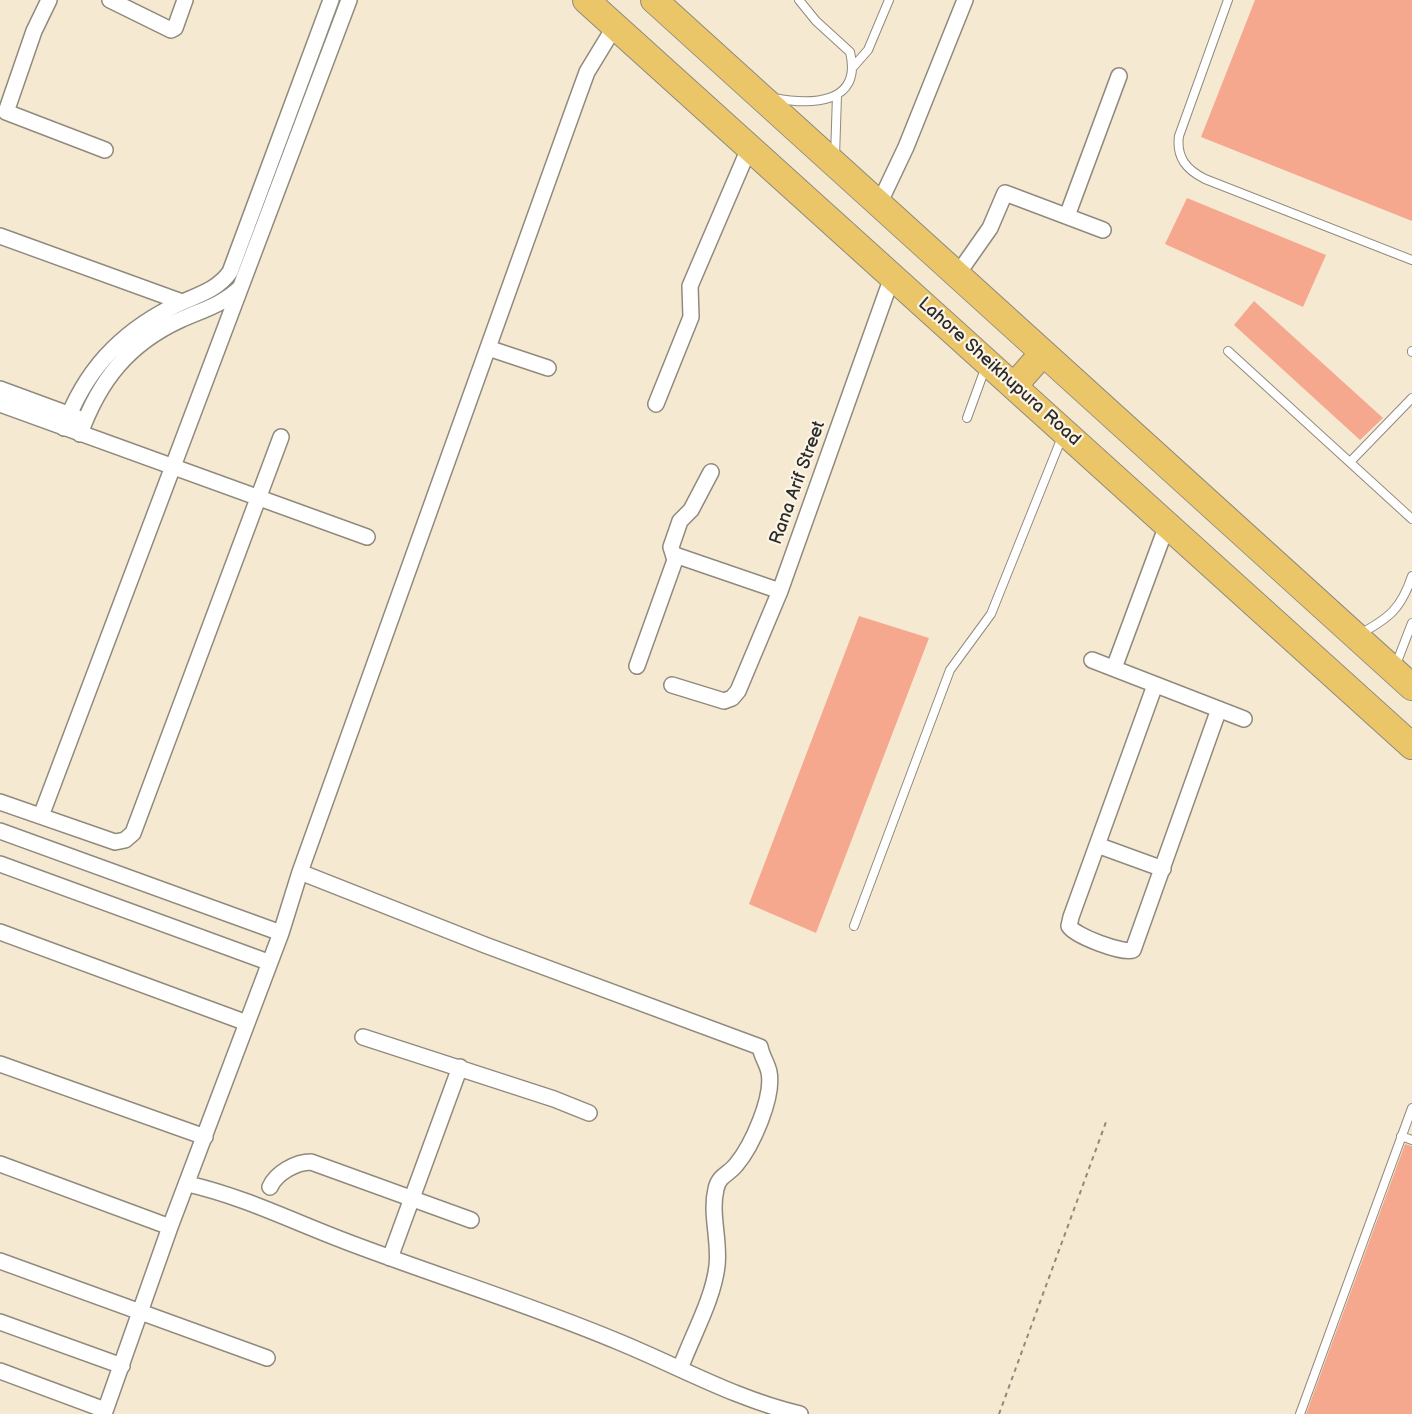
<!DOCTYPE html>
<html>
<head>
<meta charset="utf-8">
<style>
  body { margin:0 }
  canvas { display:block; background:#f6e9d1 }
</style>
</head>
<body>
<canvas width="1412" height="1414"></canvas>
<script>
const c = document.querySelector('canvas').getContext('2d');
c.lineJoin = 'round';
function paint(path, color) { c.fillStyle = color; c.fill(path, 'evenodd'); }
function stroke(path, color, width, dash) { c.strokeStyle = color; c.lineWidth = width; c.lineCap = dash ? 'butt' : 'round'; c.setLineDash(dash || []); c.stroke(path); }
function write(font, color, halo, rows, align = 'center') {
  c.font = font + ' "Balsamiq Sans",sans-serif'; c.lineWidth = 4.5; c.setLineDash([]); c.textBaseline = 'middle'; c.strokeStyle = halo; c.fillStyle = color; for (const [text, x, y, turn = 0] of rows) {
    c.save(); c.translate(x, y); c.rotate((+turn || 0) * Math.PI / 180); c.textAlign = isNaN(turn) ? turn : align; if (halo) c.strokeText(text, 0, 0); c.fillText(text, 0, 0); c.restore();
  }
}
paint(new Path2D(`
  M1255,0H1412V221L1201,137Z
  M1187,198L1326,255L1303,307L1165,244Z
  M1254,301L1383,418L1360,440L1234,325Z
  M859,616L929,638L816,933L749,904Z
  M1405,1144L1412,1146V1414H1306Z`), '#f6a88f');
const service = new Path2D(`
  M1228,0L1179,136C1176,158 1187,170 1205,179L1412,260
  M853,67L868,50L889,0
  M774,98C810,105 863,105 850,52L816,21L799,0
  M835,157L837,95
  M1228,351L1412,519
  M1412,351V352
  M967,418L986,366
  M1350,462L1412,398
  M1360,634C1389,618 1401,609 1412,576
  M1395,667L1412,623
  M854,926L950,670L991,614L1062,437
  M1401,1136L1412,1140
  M1300,1414L1412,1108`);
const minor = new Path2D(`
  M49,0L34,31L6,112L105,150
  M110,0L171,30L175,28L185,0
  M879,204L906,147L965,0
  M1067,216L1119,76
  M0,236L182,302
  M957,275L990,228L1005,193L1103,230
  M488,348L548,368
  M0,389L76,417
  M0,404L367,537
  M656,404L691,317L690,286L750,146
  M64,428C84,372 119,334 172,307C193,296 216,292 230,272L331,0
  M80,434C99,381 128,344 180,320C202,310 222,305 240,288
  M675,555L780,591
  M1092,660L1244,719
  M637,666L675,560L671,547L680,521L691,510L711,472
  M1114,668L1167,525
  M672,685L724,701L732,698L738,691L780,591L892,277
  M1155,685L1071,917L1069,926C1075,936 1123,954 1133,950L1219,709
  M0,802L115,842L125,840L133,833L281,437
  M41,816L349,0
  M0,831L281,933
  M1097,845L1163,869
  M0,864L268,962
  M300,872L485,945L760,1047C762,1057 767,1063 769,1072C774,1097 752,1146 736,1165C728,1175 719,1175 716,1189C710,1214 720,1240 717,1266C713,1300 692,1336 680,1369
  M0,932L247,1023
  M363,1037L554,1099L589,1113
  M0,1064L205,1137
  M0,1164L170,1227
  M188,1184C245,1197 296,1223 350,1243C440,1277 531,1305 619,1342C680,1367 736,1399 800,1414
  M270,1187C276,1173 296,1162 311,1162L471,1220
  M390,1258L460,1067
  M0,1261L267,1358
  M0,1322L122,1366
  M0,1371L105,1410
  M104,1414L170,1227L281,933L300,872L575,105L587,72L615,26`);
const trunk = new Path2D(`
  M586,0L1412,746
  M654,0L1412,687
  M1014,386L1042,354`);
stroke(service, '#908a7e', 10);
stroke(minor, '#908a7e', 18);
stroke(trunk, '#908a7e', 28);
stroke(new Path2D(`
  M999,1414L1106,1122`), '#908a7e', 2, [4.5, 4.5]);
stroke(service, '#fff', 8);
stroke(minor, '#fff', 15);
stroke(trunk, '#ebc669', 26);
write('18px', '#2b2b2b', '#fcf5e5', [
  ["Lahore Sheikhupura Road",999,372,42],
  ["Rana Arif Street",798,483,-70]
]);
</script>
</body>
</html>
